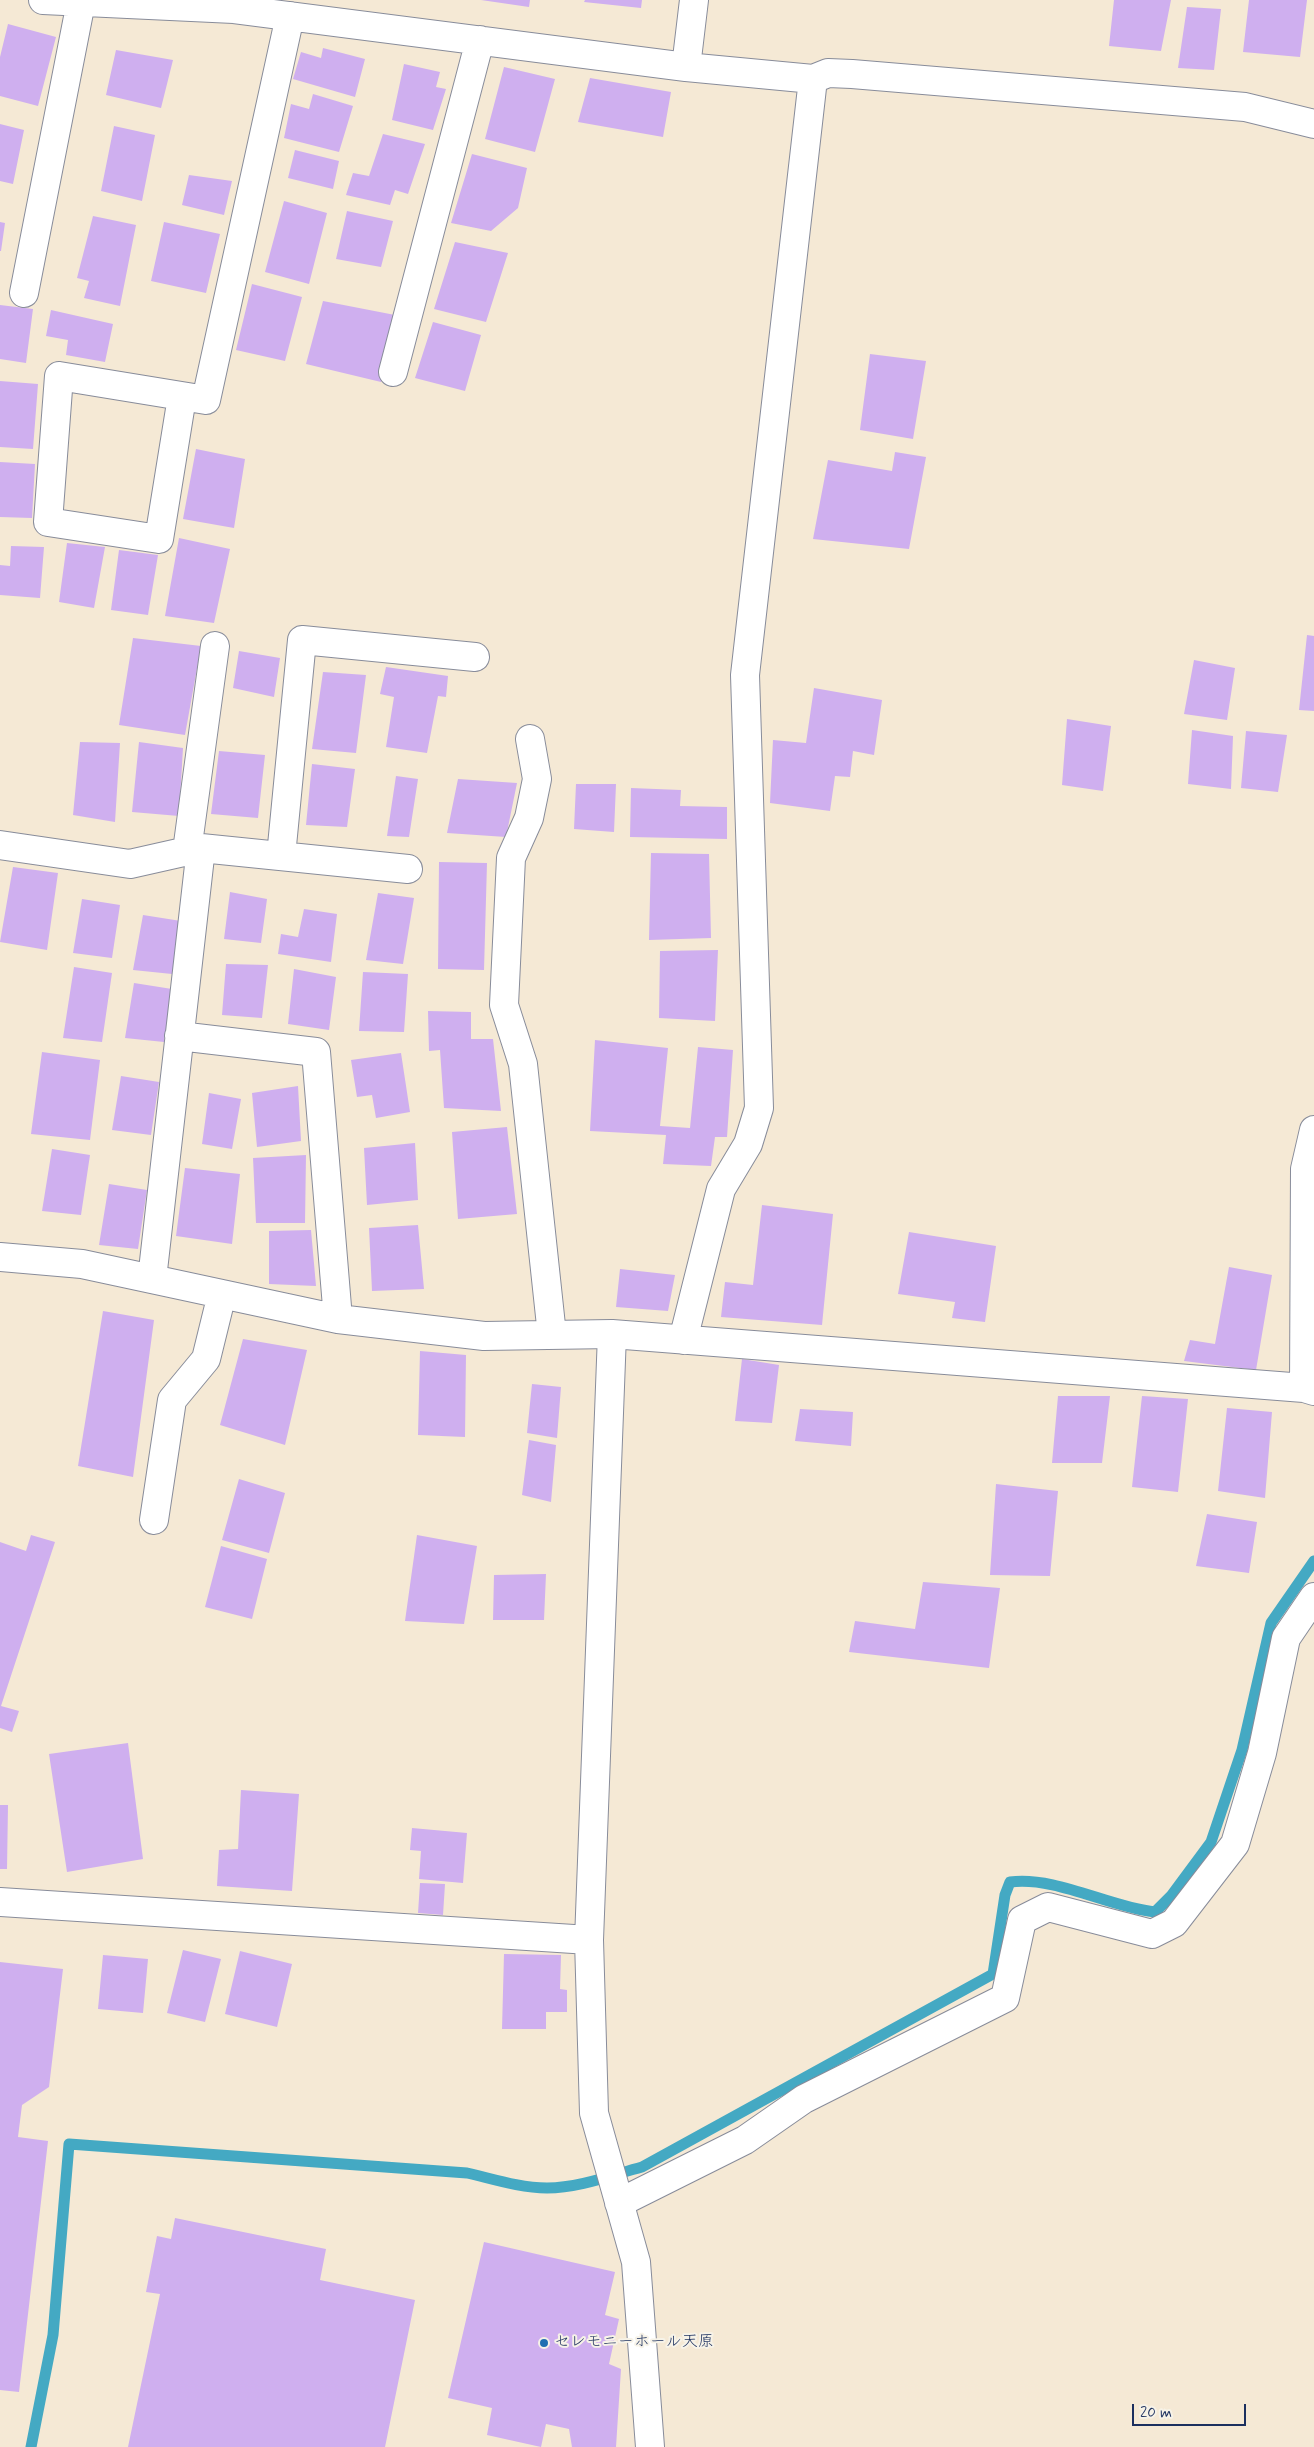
<!DOCTYPE html>
<html>
<head>
<meta charset="utf-8">
<style>
  body { margin:0 }
  #map { position:relative; width:1314px; height:2447px; overflow:hidden; background:#f5e9d5; font-family:Mynerve,sans-serif }
  canvas { display:block }
  .scale { position:absolute; left:1132px; top:2404px; width:114px; height:22px; box-sizing:border-box; border:2px solid #1b2f5e; border-top:0; padding-left:6px; font-size:15px; line-height:18px; white-space:nowrap; color:#1b2f5e; -webkit-text-stroke:4px #f7f3e8; paint-order:stroke }
</style>
</head>
<body>
<div id="map">
<canvas width="1314" height="2447"></canvas>
<div class="scale">20 m</div>
</div>
<script>
const c = document.querySelector('canvas').getContext('2d');
c.lineJoin = 'round';
function stroke(path, color, width, dash) { c.strokeStyle = color; c.lineWidth = width; c.lineCap = dash ? 'butt' : 'round'; c.setLineDash(dash || []); c.stroke(path); }
function paint(path, color) { c.fillStyle = color; c.fill(path, 'evenodd'); }
function write(font, color, halo, rows, align = 'center') {
  c.font = font + ' Mynerve,"Klee One",sans-serif'; c.lineWidth = 4; c.setLineDash([]); c.textBaseline = 'middle'; c.strokeStyle = halo; c.fillStyle = color; for (const [text, x, y, turn = 0] of rows) {
    c.save(); c.translate(x, y); c.rotate((+turn || 0) * Math.PI / 180); c.textAlign = isNaN(turn) ? turn : align; if (halo) c.strokeText(text, 0, 0); c.fillText(text, 0, 0); c.restore();
  }
}
stroke(new Path2D(`
  M31,2447L53,2335L69,2144L467,2173C493,2179 520,2188 547,2188C579,2188 612,2175 642,2167L993,1974L1005,1895L1010,1882C1056,1876 1109,1907 1155,1912L1171,1896L1211,1842L1242,1750L1271,1623L1314,1561`), '#44a9c3', 11);
paint(new Path2D(`
  M481,0H530L529,7Z
  M585,0H642L641,8L584,2Z
  M1114,0H1171L1161,51L1109,46Z
  M1249,0H1307L1300,57L1243,52Z
  M1187,7L1221,9L1214,70L1178,68Z
  M8,24L56,37L38,106L0,96V57Z
  M323,48L365,59L355,97L293,79L301,52L321,58Z
  M116,50L173,60L161,108L106,95Z
  M404,64L440,72L436,87L446,89L433,130L392,120Z
  M504,67L555,79L535,152L485,139Z
  M590,78L671,92L663,137L578,122Z
  M313,94L353,106L339,152L284,138L291,104L309,109Z
  M0,124L24,130L13,184L0,181Z
  M114,126L155,135L142,201L101,191Z
  M383,134L425,144L408,194L395,190L390,205L346,195L353,173L369,176Z
  M295,150L339,161L333,189L288,178Z
  M472,154L527,168L518,208L491,231L451,223Z
  M189,175L232,181L224,215L182,205Z
  M284,201L327,213L309,284L265,272Z
  M347,211L393,221L381,267L336,259Z
  M93,216L136,225L120,306L84,298L89,281L77,278Z
  M0,222L5,223L1,251H0Z
  M164,222L220,234L206,293L151,281Z
  M455,242L508,253L486,322L434,309Z
  M252,284L302,297L285,361L236,350Z
  M323,301L395,315L381,382L306,364Z
  M0,305L33,309L26,363L0,359Z
  M51,310L113,324L105,362L66,355L68,340L46,336Z
  M433,322L481,335L465,391L415,378Z
  M870,354L926,361L913,439L860,430Z
  M0,381L38,384L33,449L0,447Z
  M196,449L245,459L234,528L183,519Z
  M895,452L926,457L909,549L813,539L828,460L892,471Z
  M0,462L35,464L32,518L0,517Z
  M179,538L230,549L214,623L165,616Z
  M67,543L105,547L94,608L59,602Z
  M11,546L44,547L40,598L0,595V565L10,566Z
  M119,550L158,555L148,615L111,610Z
  M1307,635L1314,636V711L1299,710Z
  M133,638L201,646L185,735L119,725Z
  M239,651L280,658L274,697L233,688Z
  M1194,660L1235,668L1227,720L1184,714Z
  M386,667L448,676L446,697L438,696L427,753L386,747L394,697L380,694Z
  M323,672L366,675L356,753L312,749Z
  M814,688L882,700L874,755L853,751L850,777L835,776L830,811L770,803L773,740L806,743Z
  M1067,719L1111,726L1103,791L1062,785Z
  M1192,730L1233,736L1231,789L1188,784Z
  M1246,731L1287,735L1278,792L1241,788Z
  M80,742L120,743L115,822L73,815Z
  M139,742L183,748L179,816L132,812Z
  M219,751L265,755L258,818L211,814Z
  M312,764L355,769L347,827L306,825Z
  M396,776L418,779L409,837L387,836Z
  M458,779L517,783L506,837L447,833Z
  M576,784H616L614,832L574,829Z
  M631,788L681,790L680,806L727,807V839L630,837Z
  M651,853L709,854L711,938L649,940Z
  M439,862L487,863L484,970L438,969Z
  M13,867L58,873L47,950L0,942Z
  M230,892L267,899L261,943L224,939Z
  M378,893L414,898L403,964L366,960Z
  M82,899L120,905L112,958L73,953Z
  M304,909L337,914L331,962L278,954L281,934L298,937Z
  M143,915L181,921L172,974L133,970Z
  M718,950L715,1021L659,1018L660,951Z
  M226,964L268,965L262,1018L222,1015Z
  M74,967L112,973L102,1042L63,1038Z
  M294,969L336,977L329,1030L288,1024Z
  M363,972L408,974L404,1032L359,1031Z
  M134,983L172,989L164,1042L125,1038Z
  M428,1011L471,1012V1039H493L501,1111L444,1108L440,1050L429,1051Z
  M595,1040L668,1048L660,1126L690,1128L698,1047L733,1050L727,1137H715L711,1166L663,1164L666,1135L590,1131Z
  M42,1052L100,1060L90,1140L31,1134Z
  M401,1053L410,1112L376,1118L372,1095L357,1097L351,1060Z
  M121,1076L159,1082L151,1135L112,1130Z
  M298,1086L301,1141L257,1147L252,1093Z
  M209,1093L241,1099L232,1149L202,1144Z
  M507,1127L517,1214L458,1219L452,1132Z
  M415,1143L418,1200L367,1205L364,1148Z
  M52,1149L90,1155L81,1215L42,1211Z
  M306,1155L305,1223H256L253,1158Z
  M185,1168L240,1174L232,1244L176,1236Z
  M109,1184L147,1190L138,1249L99,1245Z
  M762,1205L833,1214L822,1325L721,1317L725,1282L753,1285Z
  M418,1225L424,1289L372,1291L369,1228Z
  M311,1230L316,1286L269,1284V1231Z
  M909,1232L996,1246L985,1322L952,1318L955,1302L898,1294Z
  M1229,1267L1272,1275L1256,1370L1184,1361L1190,1340L1215,1344Z
  M620,1269L675,1275L668,1311L616,1307Z
  M103,1311L154,1320L133,1477L78,1466Z
  M243,1339L307,1350L285,1445L220,1425Z
  M420,1351L466,1355L465,1437L418,1435Z
  M742,1359L779,1365L772,1423L735,1421Z
  M532,1384L561,1387L557,1438L527,1433Z
  M1058,1396H1110L1102,1463H1052Z
  M1142,1396L1188,1399L1178,1492L1132,1487Z
  M1227,1408L1272,1412L1265,1498L1218,1491Z
  M800,1409L853,1412L851,1446L795,1441Z
  M529,1440L556,1445L551,1502L522,1495Z
  M239,1479L285,1493L269,1553L222,1540Z
  M996,1484L1058,1491L1050,1576L990,1575Z
  M1207,1514L1257,1522L1249,1573L1196,1566Z
  M31,1535L55,1542L1,1706L19,1711L12,1732L0,1728V1542L26,1551Z
  M417,1535L477,1546L464,1624L405,1621Z
  M221,1546L267,1559L252,1619L205,1607Z
  M546,1574L544,1620H493L494,1575Z
  M923,1582L1000,1588L989,1668L849,1652L855,1621L915,1629Z
  M128,1743L143,1859L67,1872L49,1754Z
  M241,1790L299,1794L292,1891L217,1886L219,1850L238,1849Z
  M0,1805H8L7,1869H0Z
  M412,1828L467,1833L463,1883L419,1879L421,1851L410,1850Z
  M420,1883L445,1884L443,1915L418,1913Z
  M183,1950L221,1959L205,2022L167,2013Z
  M240,1951L292,1964L277,2027L225,2014Z
  M504,1954L561,1955L560,1989L567,1990V2012H546V2029H502Z
  M103,1955L148,1959L143,2013L98,2009Z
  M0,1962L63,1969L49,2087L22,2105L18,2137L48,2141L19,2392L0,2390Z
  M175,2218L326,2249L320,2280L415,2300L385,2447H128L160,2294L146,2292L157,2236L171,2239Z
  M484,2242L615,2272L605,2315L619,2319L609,2364L621,2369L616,2447H572L569,2429L546,2424L541,2447L487,2435L492,2408L448,2398Z`), '#cfafef');
const minor = new Path2D(`
  M43,0L234,9L686,67L813,79L828,73L852,74L1245,107L1314,124
  M686,67L694,0
  M24,293L81,2
  M393,372L480,40
  M182,397L159,539L48,522L59,376L206,400L290,16
  M530,739L537,779L529,818L511,858L504,1005L523,1064L552,1335
  M0,845L130,864L201,848L408,869
  M187,851L215,646
  M281,856L302,640L475,657
  M179,1036L316,1052L338,1319
  M0,1257L82,1264L338,1319L484,1336L612,1334L1304,1388L1314,1391
  M152,1279L201,848
  M612,1334L589,1940L594,2113L636,2262L650,2447
  M683,1340L721,1189L748,1144L759,1108L745,675L813,79
  M1304,1388L1305,1169L1314,1130
  M154,1520L172,1400L206,1359L222,1294
  M0,1902L589,1940
  M619,2203L745,2140L804,2099L1005,1998L1022,1920L1048,1907L1152,1934L1174,1923L1235,1844L1262,1753L1286,1638L1314,1597`);
stroke(minor, '#888c9a', 30);
stroke(minor, '#fff', 28);
for (const [x, y, r, color] of [
  [544,2343,5,"#1f6fb2"]
]) { const dot = new Path2D(); dot.arc(x, y, r, 0, 2 * Math.PI); c.fillStyle = color; c.fill(dot); stroke(dot, '#f7f3e8', 2); }
write('16px', '#1b2f5e', '#f7f3e8', [
  ["セレモニーホール天原",554,2343]
], 'left');
</script>
</body>
</html>
